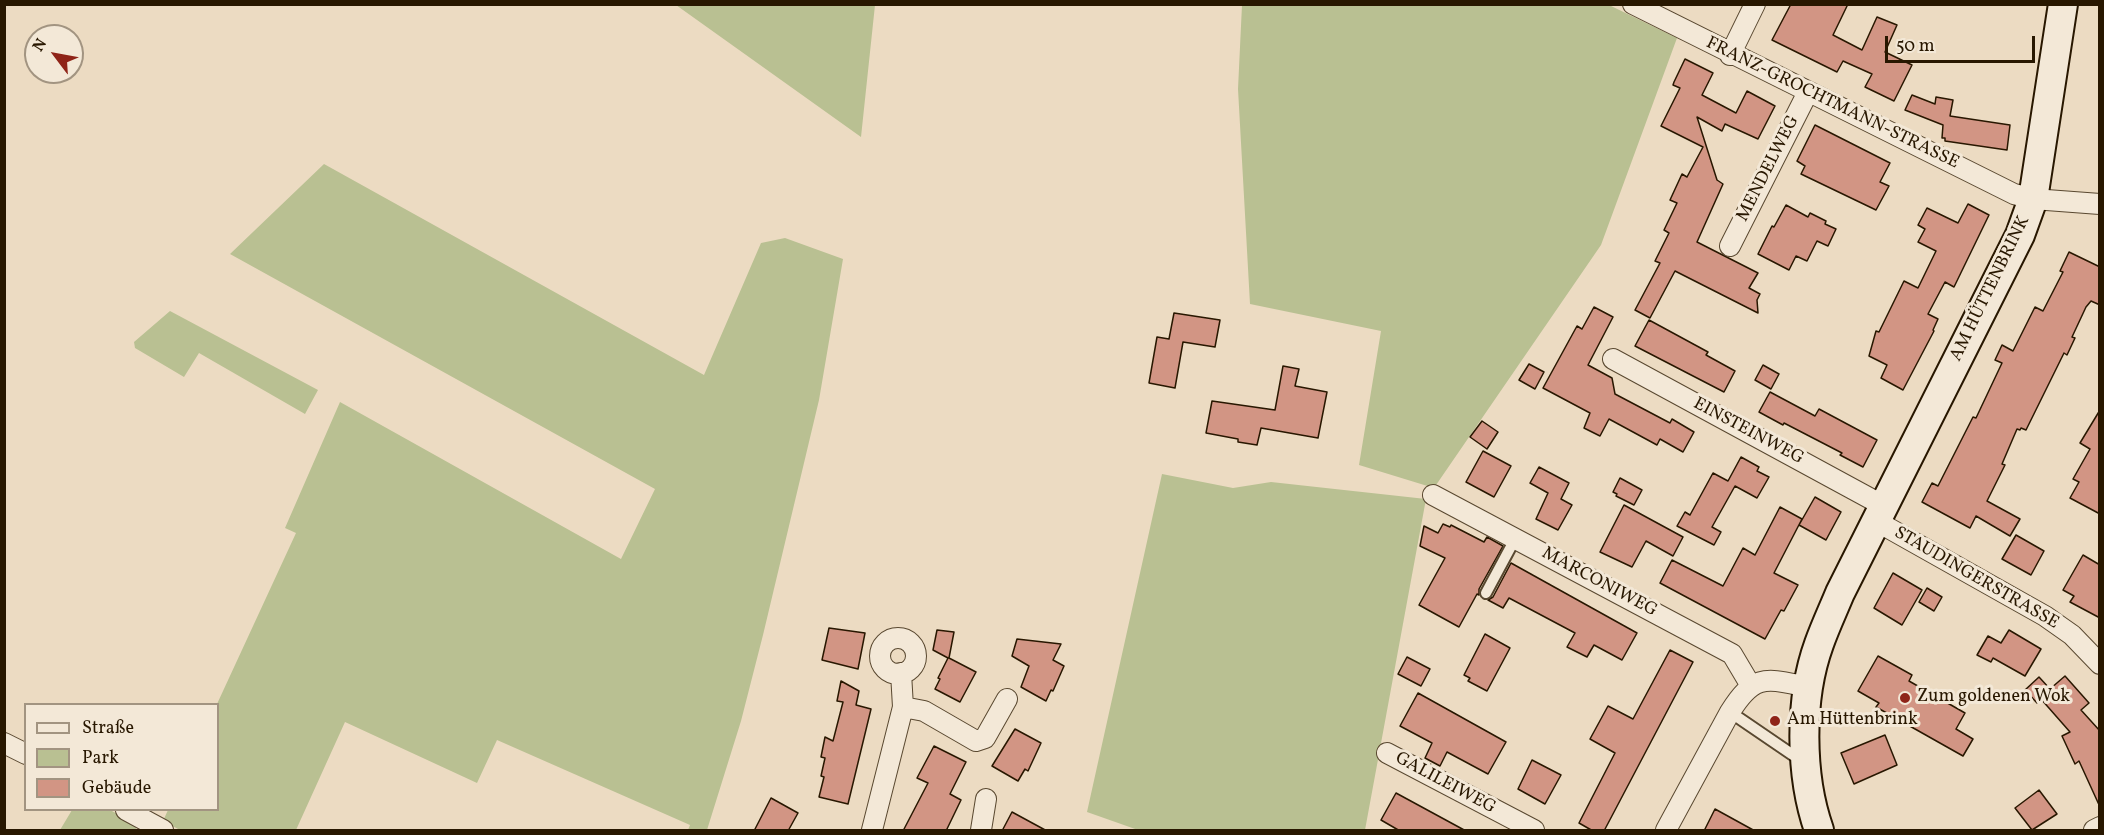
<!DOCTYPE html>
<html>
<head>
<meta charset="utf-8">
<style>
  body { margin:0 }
  #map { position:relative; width:2104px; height:835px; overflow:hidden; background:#ecdbc2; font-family:Vollkorn,serif }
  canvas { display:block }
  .frame { position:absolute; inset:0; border:6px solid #281700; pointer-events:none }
  .legend { position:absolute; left:24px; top:703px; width:195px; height:108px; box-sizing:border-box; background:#f3e8d7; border:2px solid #a29481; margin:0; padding:8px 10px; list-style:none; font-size:18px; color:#281700 }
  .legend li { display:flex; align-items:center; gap:12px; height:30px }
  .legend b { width:30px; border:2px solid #a29481 }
  .north { position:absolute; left:24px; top:24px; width:60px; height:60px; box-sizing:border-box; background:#f3e8d7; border:2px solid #a29481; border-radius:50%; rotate:302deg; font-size:16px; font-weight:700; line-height:24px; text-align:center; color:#281700 }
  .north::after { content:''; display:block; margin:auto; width:21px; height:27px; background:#8f2418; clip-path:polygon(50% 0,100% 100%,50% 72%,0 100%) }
  .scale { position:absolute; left:1885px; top:36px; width:150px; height:27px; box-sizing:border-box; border:3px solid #281700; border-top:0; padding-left:8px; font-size:18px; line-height:21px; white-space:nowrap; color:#281700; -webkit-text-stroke:4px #f3e8d7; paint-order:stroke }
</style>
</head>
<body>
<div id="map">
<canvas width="2104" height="835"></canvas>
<div class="frame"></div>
<ul class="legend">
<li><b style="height:8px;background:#f3e8d7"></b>Straße</li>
<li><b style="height:16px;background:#b9c092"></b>Park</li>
<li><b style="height:16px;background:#d29584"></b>Gebäude</li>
</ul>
<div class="north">N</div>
<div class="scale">50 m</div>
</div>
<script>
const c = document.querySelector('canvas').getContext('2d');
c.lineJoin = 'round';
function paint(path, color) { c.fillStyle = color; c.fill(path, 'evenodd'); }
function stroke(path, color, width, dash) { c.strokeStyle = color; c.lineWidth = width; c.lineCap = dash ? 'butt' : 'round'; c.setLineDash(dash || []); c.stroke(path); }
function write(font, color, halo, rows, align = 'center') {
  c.font = font + ' Vollkorn,serif'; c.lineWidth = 6; c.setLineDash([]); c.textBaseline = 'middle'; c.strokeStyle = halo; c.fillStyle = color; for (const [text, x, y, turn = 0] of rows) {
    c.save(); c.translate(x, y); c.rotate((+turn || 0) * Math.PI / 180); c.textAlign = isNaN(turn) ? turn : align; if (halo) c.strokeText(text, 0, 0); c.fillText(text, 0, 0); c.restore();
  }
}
paint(new Path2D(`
  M676,5H875L861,137Z
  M1242,5H1609L1677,38L1601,245L1434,488L1359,465L1381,331L1250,304L1238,89Z
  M324,164L704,375L761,243L785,238L843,259L819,400L763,635L741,721L707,830H688L690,825L497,740L477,783L345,722L296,830H180L163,821L168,810H218L217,704L296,533L285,528L340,402L621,559L655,489L230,254Z
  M170,311L318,390L305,414L199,353L184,377L135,348L134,342Z
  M1162,474L1233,488L1271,482L1426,499L1365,830H1138L1087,812Z
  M72,810H110L138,825L135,830H60Z`), '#b9c092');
const building = new Path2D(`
  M1791,4H1848L1833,35L1862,50L1877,17L1897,25L1885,52L1912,65L1894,101L1865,87L1872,74L1843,61L1837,72L1772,40Z
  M1685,59L1713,73L1702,95L1736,113L1747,91L1775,106L1758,139L1725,124L1722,131L1697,117L1717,180L1723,184L1697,242L1758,273L1749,288L1760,294L1757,300L1758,313L1675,271L1650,318L1635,310L1660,263L1655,261L1669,233L1664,230L1677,203L1670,200L1682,174L1687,177L1703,147L1661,126L1680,88L1673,85L1674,82Z
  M1912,95L1935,104L1936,97L1953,100L1950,116L2010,125L2007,150L1945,141V138H1942L1943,125L1905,110Z
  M1815,125L1890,163L1880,182L1889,186L1876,210L1801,174L1805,166L1797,161Z
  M1968,204L1989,215L1954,287L1945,282L1928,314L1938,319L1933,330L1934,331L1903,390L1881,378L1887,365L1869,356L1876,331L1879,332L1904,281L1918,288L1936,251L1918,242L1925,229L1918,225L1927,208L1958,223Z
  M1786,205L1808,217L1810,213L1826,221L1825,224L1836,229L1828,246L1817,241L1807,261L1796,256L1789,270L1758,254L1772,226L1774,227Z
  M2069,252L2100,267V305L2091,301L2086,307L2072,337L2075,338L2067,355L2064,353L2026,430L2021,428L2020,430L2017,429L2002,464L2005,465L1987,501L2020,519L2010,536L1976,516L1970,528L1922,502L1932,483L1938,486L1973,417L1976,418L2002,363L1995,360L2002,345L2013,351L2035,307L2043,311L2063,272L2060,271Z
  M1594,307L1613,317L1588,365L1612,378L1615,394L1670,423L1672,419L1694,432L1683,452L1660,439L1657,445L1609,419L1600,436L1584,428L1590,413L1543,388L1577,326L1582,329Z
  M1174,313L1220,320L1215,347L1183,342L1175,388L1149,383L1157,337L1169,339Z
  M1649,320L1708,352L1706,355L1735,371L1724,392L1635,346Z
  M1529,364L1544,372L1535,389L1519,380Z
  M1763,365L1779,374L1771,389L1755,380Z
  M1283,366L1299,369L1295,386L1327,392L1318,438L1261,428L1257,445L1238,442V439L1206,433L1212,401L1275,410Z
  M1770,392L1815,416L1819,409L1877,440L1863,467L1840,455L1842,453L1784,423L1783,425L1759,412Z
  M2100,410V514L2070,498L2079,482L2073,479L2090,449L2080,443Z
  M1482,421L1498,432L1487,449L1470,437Z
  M1483,451L1511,466L1494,497L1466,482Z
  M1741,457L1759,467L1757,471L1769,477L1757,498L1735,486L1712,527L1721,532L1714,545L1677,526L1685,512L1690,515L1713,473L1728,481Z
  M1539,467L1569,483L1561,499L1572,505L1558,530L1536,519L1548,493L1530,483Z
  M1620,478L1642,490L1634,505L1616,496L1617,494L1613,492Z
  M1815,497L1841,512L1826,540L1799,525Z
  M1624,505L1683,537L1673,556L1646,541L1632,567L1600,552Z
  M1780,507L1802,519L1774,573L1798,585L1784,611L1781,610L1765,639L1660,583L1672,560L1723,586L1743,548L1755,555Z
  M1443,524L1450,527L1451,525L1484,542L1487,537L1503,546L1479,589V595L1477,594L1459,627L1419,605L1445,558L1420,546L1424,526L1438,533Z
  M2016,535L2044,551L2031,575L2002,559Z
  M2083,555L2100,565V618L2070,602L2074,596L2063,590Z
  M1511,563L1637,633L1622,660L1594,645L1587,657L1567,647L1575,633L1509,598L1503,608L1488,600L1493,597Z
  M1893,573L1922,590L1902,625L1874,608Z
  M1927,588L1942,597L1934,611L1919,602Z
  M829,628L865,633L858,669L822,660Z
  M937,630L954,632L949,658L976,672L960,702L935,689L940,679L938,678L948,658L933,650Z
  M2009,630L2041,649L2025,676L1993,658L1991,662L1977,655L1988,636L2001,643Z
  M1485,634L1510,648L1487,691L1468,681L1470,678L1464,675Z
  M1017,639L1061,644L1053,660L1064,666L1053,691L1051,690L1046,701L1021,687L1029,666L1012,656Z
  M1670,650L1693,662L1604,831H1593L1579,823L1615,753L1590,739L1608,706L1633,719Z
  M1878,656L1912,675L1909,681L1965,713L1956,729L1973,739L1963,756L1876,707L1879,703L1858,691Z
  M1407,657L1430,669L1421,686L1398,674Z
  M2065,676L2089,703L2081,710L2100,731V807L2079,761L2075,764L2062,736L2070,732L2041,699L2037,703L2025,690L2039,677L2050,689Z
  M841,681L859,691L856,705L871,709L848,804L819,797L824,777L821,776L825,758L821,757L825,737L833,741L843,702L837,701Z
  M1418,693L1506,742L1488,774L1447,752L1440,766L1425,758L1432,743L1400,726Z
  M1015,729L1041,743L1028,771L1025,769L1018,781L992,766Z
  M1885,735L1897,765L1854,784L1841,753Z
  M934,746L966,762L950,794L961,800L946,831H903L928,783L917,778Z
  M1532,760L1561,775L1545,804L1518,789Z
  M2039,790L2057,814L2032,830L2015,808Z
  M1396,793L1466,831H1400L1381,820Z
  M771,798L798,813L788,831H754Z
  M1715,809L1755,831H1704Z
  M1012,812L1047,831H1002Z`);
paint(building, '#d29584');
stroke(building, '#281700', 1.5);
const lane = new Path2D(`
  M1486,593L1515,539
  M1730,712L1793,755L1802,757`);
const street = new Path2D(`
  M1633,4L2014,194L2033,199L2100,204
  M1730,55L1755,4
  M1730,246L1808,92
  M1613,359L1884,506
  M1433,495L1732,654L1751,686
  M1876,521L2045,616L2072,635L2100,664
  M880 656a18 18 0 1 1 36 0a18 18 0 1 1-36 0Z
  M903,707L924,711L976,741L985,738L1007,699
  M4,743L26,754
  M1387,753L1534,830
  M126,810L163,830
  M872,830L903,707L901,673
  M981,830L986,799
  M1666,830L1730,712C1755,672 1767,679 1809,687
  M2094,830L2100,827`);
const secondary = new Path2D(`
  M1819,830C1800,776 1799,699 1819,644C1825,627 1833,610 1840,593L2020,235L2033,199L2063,4`);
stroke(lane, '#594830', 14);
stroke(street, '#594830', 22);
stroke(secondary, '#281700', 32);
stroke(lane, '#f3e8d7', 10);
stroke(street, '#f3e8d7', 20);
stroke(secondary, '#f3e8d7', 28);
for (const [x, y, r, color] of [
  [1905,698,6,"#8f2418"],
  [1775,721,6,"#8f2418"]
]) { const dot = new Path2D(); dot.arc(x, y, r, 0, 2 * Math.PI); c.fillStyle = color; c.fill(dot); stroke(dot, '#f3e8d7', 2); }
write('18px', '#281700', '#f3e8d7', [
  ["FRANZ-GROCHTMANN-STRASSE",1832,104,26],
  ["MENDELWEG",1769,169,-63],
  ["AM HÜTTENBRINK",1991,289,-64],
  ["EINSTEINWEG",1748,432,28],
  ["STAUDINGERSTRASSE",1976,579,30],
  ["MARCONIWEG",1599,583,28],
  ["GALILEIWEG",1445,784,28]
]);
write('18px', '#281700', '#f3e8d7', [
  ["Zum goldenen Wok",1917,698],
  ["Am Hüttenbrink",1787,721]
], 'left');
</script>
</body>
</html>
